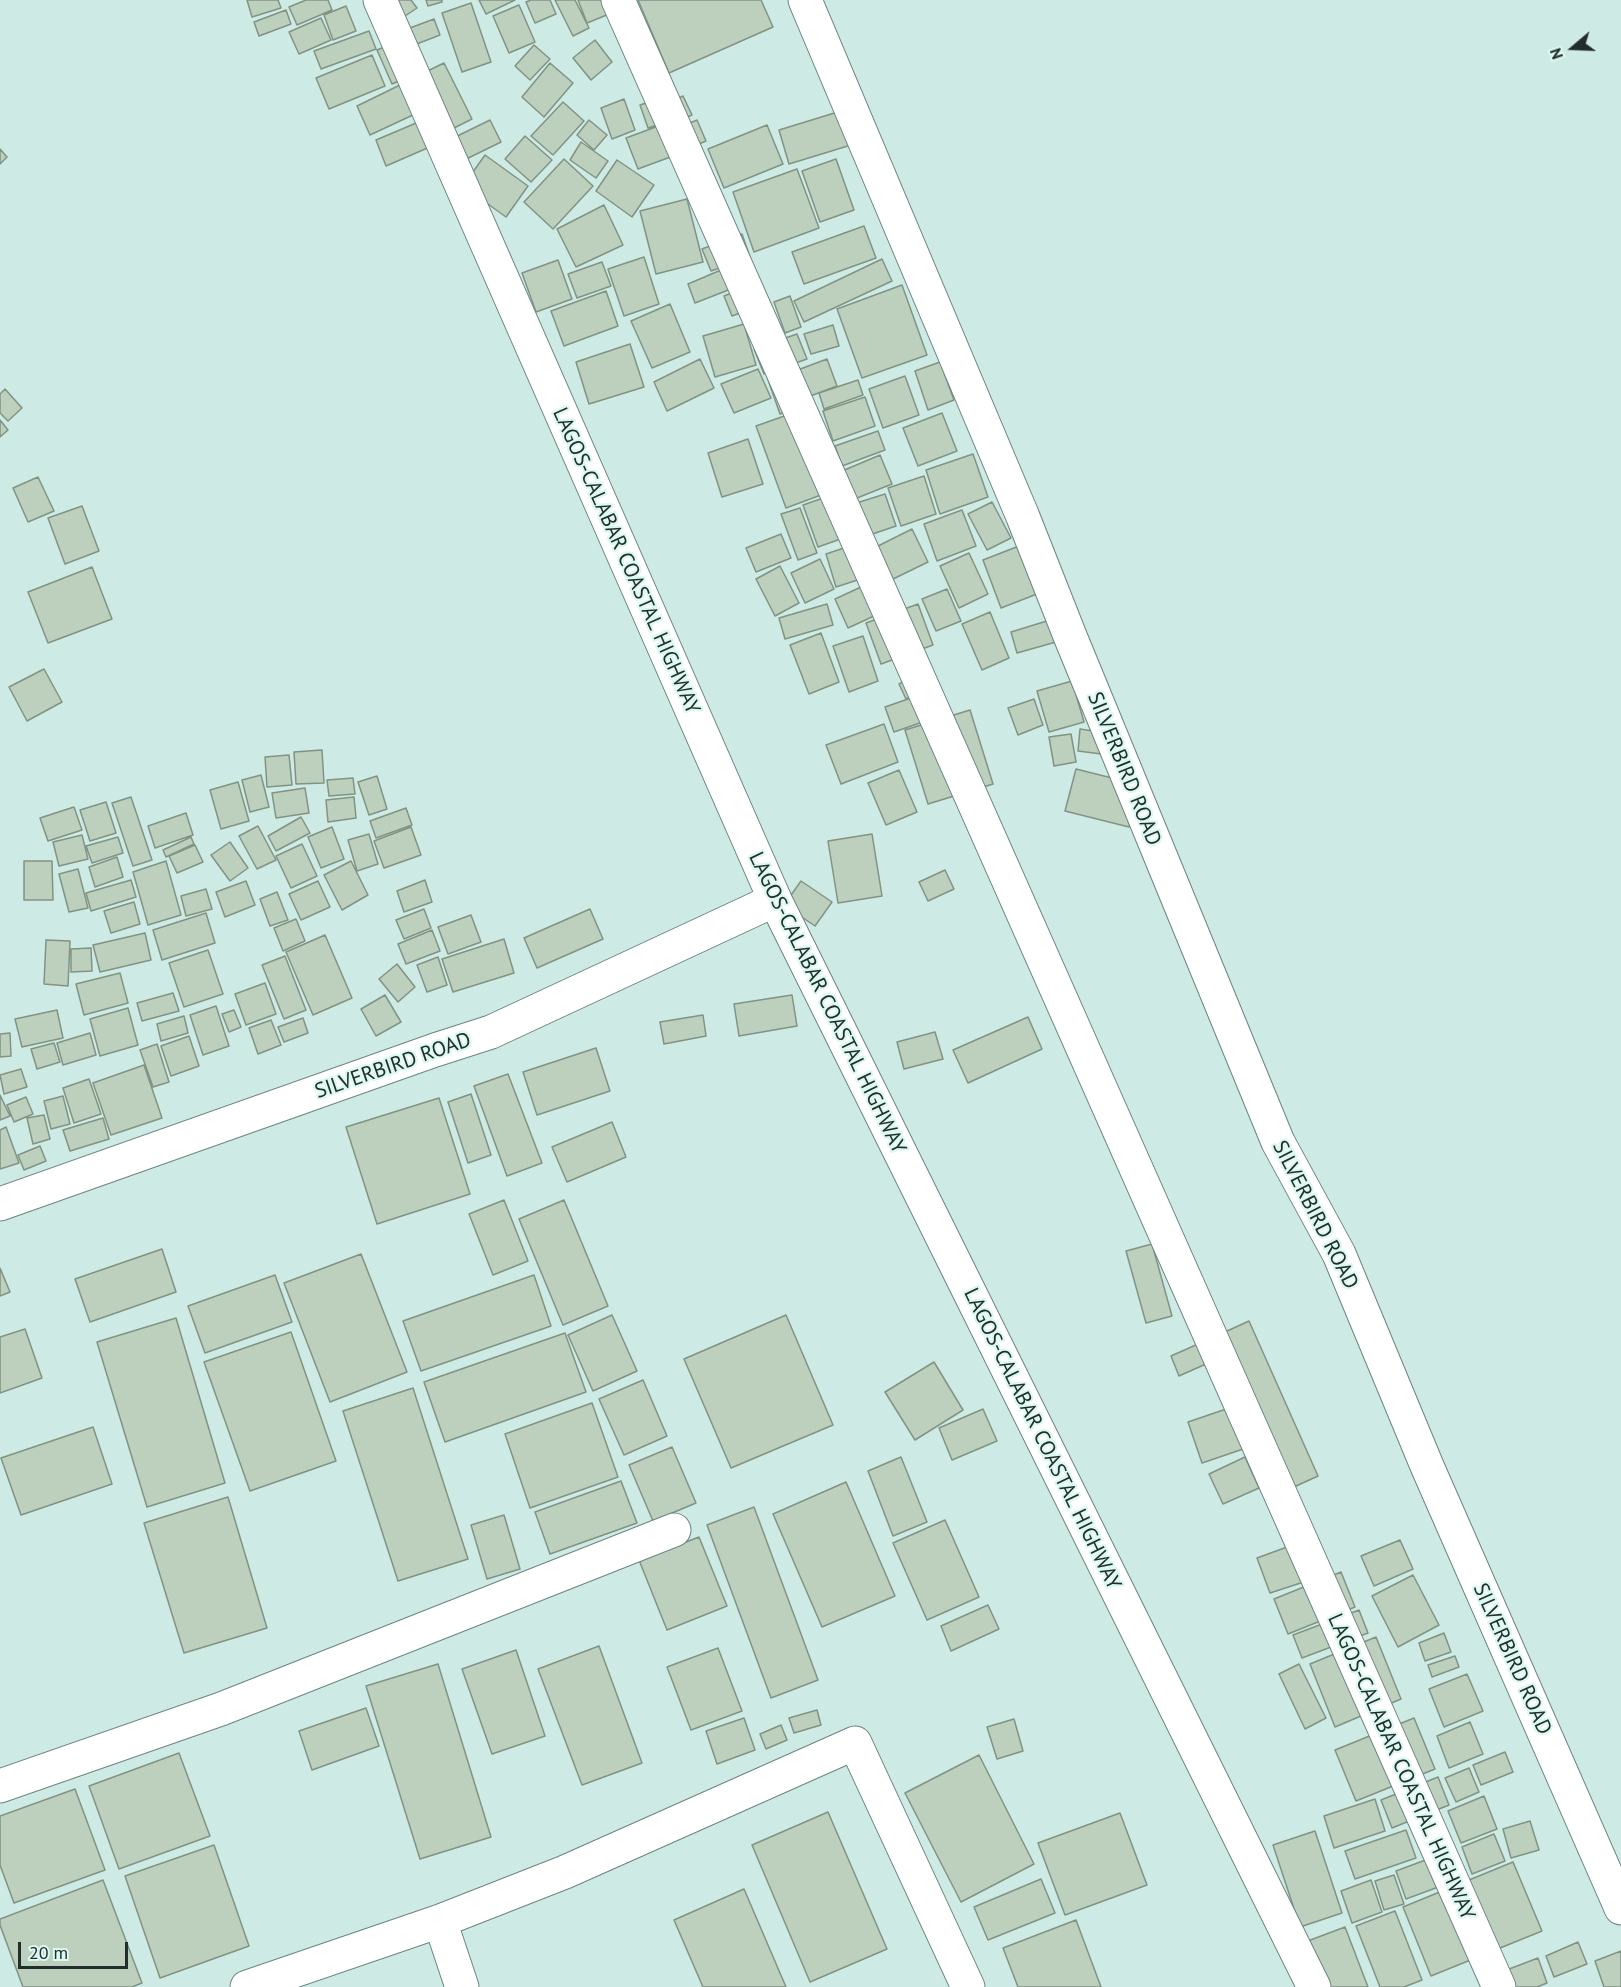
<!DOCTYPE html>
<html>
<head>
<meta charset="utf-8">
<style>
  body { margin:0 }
  #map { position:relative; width:1621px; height:1987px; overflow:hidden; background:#cdeae4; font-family:"PT Sans",sans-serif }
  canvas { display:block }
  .north { position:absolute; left:1543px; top:18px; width:60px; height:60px; -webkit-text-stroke:4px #dbf8f1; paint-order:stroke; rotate:251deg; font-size:16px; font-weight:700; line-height:24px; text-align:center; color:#232e2c }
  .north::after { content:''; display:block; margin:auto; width:21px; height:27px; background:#232e2c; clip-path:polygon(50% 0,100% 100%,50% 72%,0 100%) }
  .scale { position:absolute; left:18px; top:1942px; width:110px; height:27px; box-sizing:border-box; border:3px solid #232e2c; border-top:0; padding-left:8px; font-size:18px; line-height:21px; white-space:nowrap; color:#232e2c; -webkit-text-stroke:4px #dbf8f1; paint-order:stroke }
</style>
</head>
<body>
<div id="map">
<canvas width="1621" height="1987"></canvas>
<div class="north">N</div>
<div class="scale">20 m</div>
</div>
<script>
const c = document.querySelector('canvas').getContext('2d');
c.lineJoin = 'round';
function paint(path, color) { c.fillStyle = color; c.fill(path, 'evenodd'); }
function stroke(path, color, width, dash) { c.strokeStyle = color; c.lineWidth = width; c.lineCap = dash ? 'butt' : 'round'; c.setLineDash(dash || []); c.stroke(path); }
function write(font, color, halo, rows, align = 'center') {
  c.font = font + ' "PT Sans",sans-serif'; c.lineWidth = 4.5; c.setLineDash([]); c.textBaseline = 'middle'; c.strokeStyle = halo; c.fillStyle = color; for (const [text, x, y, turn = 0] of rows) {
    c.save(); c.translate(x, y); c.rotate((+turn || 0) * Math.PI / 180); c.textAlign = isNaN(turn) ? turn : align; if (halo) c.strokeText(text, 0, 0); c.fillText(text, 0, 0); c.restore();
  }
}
const building = new Path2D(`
  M247,0H278L281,8L252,17Z
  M306,0H328L332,10L297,25L289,7Z
  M368,0H411L417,8L387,28Z
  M426,0H442V2L428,6Z
  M479,0H515L486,14Z
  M531,0H550L556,14L535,23L526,2Z
  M555,0H575L589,28L573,36Z
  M578,0H621L624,8L587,23Z
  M638,0H761L773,27L669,73Z
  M471,3L491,62L462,72L442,13Z
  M519,5L535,42L509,53L493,16Z
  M346,6L356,31L333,40L324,15Z
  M286,10L291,24L259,36L254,22Z
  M321,18L331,40L299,54L289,32Z
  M434,19L440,35L409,47L402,31Z
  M369,31L376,49L321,69L314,51Z
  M595,40L612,62L591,80L573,58Z
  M399,41L413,75L392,84L377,50Z
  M534,45L550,59L530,80L515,66Z
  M372,55L385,86L329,109L316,78Z
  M444,63L472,119L442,134L413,78Z
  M550,63L573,83L544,117L522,97Z
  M402,84L415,114L370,135L357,106Z
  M683,96L692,115L676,122L667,103Z
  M661,98L669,121L648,128L640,105Z
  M624,99L635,130L612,139L601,108Z
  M563,102L584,121L553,155L531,136Z
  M841,111L851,145L789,164L779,130Z
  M428,118L439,143L386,166L376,140Z
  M490,120L501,142L448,168L437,146Z
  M589,120L607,135L594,150L577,135Z
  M697,120L706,141L678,153L669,132Z
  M661,125L673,156L638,169L626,138Z
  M767,125L783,164L724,188L708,149Z
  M525,136L552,160L531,182L505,159Z
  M581,142L608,161L596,178L570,160Z
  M0,149L7,157L0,164Z
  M485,155L528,186L506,217L463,186Z
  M564,159L593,186L553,229L524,202Z
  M836,159L854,210L820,222L802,171Z
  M617,160L654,185L632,217L596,191Z
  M797,169L819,228L754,252L733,192Z
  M687,199L703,262L656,274L640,211Z
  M604,205L623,245L576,267L557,229Z
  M864,226L876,258L804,284L792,252Z
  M742,234L750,257L711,271L702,249Z
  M644,257L659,304L624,316L608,269Z
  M882,259L892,281L804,322L794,301Z
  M558,260L572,299L536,312L522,273Z
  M602,262L611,286L577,298L568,274Z
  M728,267L736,287L695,303L688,284Z
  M755,284L763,304L732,316L724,296Z
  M902,285L927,355L862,378L837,309Z
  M606,291L618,326L564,346L551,311Z
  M790,296L801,327L785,333L774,302Z
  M670,304L690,352L652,368L631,321Z
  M744,324L756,365L715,377L703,336Z
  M833,325L839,346L811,354L804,334Z
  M797,334L807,359L764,374L754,349Z
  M630,344L644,387L589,404L576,362Z
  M700,359L714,388L667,411L654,382Z
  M827,359L837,386L797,401L799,407L780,414L767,377L785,370L787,374Z
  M940,362L954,400L928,410L915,371Z
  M758,369L771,398L734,413L721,384Z
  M905,376L919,415L883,428L869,389Z
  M858,380L863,395L824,409L819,393Z
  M5,389L22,408L8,421L0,413V394Z
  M865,397L875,426L833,441L823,411Z
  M807,408L837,489L786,508L756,426Z
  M942,413L957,451L918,466L903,428Z
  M0,420L8,430L0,437Z
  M878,431L885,450L842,466L835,446Z
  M748,439L763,484L722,497L708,453Z
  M973,454L988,497L940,514L926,470Z
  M880,455L892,484L847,502L835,474Z
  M924,476L936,514L901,526L888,488Z
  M38,477L54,511L28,522L13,488Z
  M835,494L849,536L818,547L803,505Z
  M885,494L896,526L855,540L844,507Z
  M992,502L1011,538L987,550L968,514Z
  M82,506L99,551L65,564L48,518Z
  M800,508L817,553L798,560L781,514Z
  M962,510L976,546L937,561L924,524Z
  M912,529L928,562L889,581L874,548Z
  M781,534L791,558L756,572L746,548Z
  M862,542L873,575L836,587L826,554Z
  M1019,546L1037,594L1001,608L983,560Z
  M969,553L988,594L959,608L940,566Z
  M820,559L834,589L805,603L791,573Z
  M780,566L799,603L775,616L756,579Z
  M92,567L112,619L48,643L28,592Z
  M874,581L887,610L848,628L835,599Z
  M947,589L961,621L936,631L922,599Z
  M827,604L833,625L785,639L779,618Z
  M918,604L933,645L881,664L866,623Z
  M990,612L1009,658L982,670L962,624Z
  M1050,620L1056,642L1017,653L1011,632Z
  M821,633L839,682L809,694L790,645Z
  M863,636L878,681L849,692L833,646Z
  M44,669L62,702L27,721L9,687Z
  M916,675L923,690L906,699L899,684Z
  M1072,681L1084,722L1049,732L1037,691Z
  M928,692L937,717L894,732L885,707Z
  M1034,699L1043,725L1018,735L1008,708Z
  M970,710L993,784L928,804L905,730Z
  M884,724L898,762L841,784L826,745Z
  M1080,729L1119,735L1117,756L1078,751Z
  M1071,734L1076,762L1054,766L1049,737Z
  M322,750L324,783L296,784L294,752Z
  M289,755L292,785L267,787L265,757Z
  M1076,769L1140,785L1129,827L1065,811Z
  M899,770L917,812L886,825L868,783Z
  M261,775L269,807L250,812L242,780Z
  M377,776L387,809L369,815L358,782Z
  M353,778L355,794L329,796L327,780Z
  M238,782L249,821L221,829L210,790Z
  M305,788L309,813L276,818L272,793Z
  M131,797L152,860L133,866L112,803Z
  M354,797L356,818L328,822L326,800Z
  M106,802L116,833L90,841L80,810Z
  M74,807L82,830L48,841L40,818Z
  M406,808L412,825L376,838L370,821Z
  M186,813L193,835L155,848L148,826Z
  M301,817L310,833L276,851L268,836Z
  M258,826L276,860L257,869L239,836Z
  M332,827L344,859L321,868L308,837Z
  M411,827L421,855L384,868L374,841Z
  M369,834L378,864L357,871L348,840Z
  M872,834L882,896L838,903L828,841Z
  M82,835L88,859L59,866L53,842Z
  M118,837L123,853L92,863L86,846Z
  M191,837L194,844L166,857L163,850Z
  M230,842L248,868L230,881L211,855Z
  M302,844L317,876L291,888L276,856Z
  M195,845L203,862L177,873L169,856Z
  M117,857L123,877L95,887L89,867Z
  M24,861H52L53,900H24Z
  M166,861L181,915L148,925L133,872Z
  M351,861L368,895L342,910L324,875Z
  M78,869L88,908L69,912L59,874Z
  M945,870L954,889L928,901L919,882Z
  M131,880L136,897L91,911L86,893Z
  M425,880L432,902L404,912L397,891Z
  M246,881L255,905L225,917L216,892Z
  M318,881L330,907L301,920L289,894Z
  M801,881L832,902L815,926L784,905Z
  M206,889L212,909L186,916L181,896Z
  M277,892L288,920L270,926L260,899Z
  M134,902L140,924L111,933L104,911Z
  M424,909L431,928L404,939L396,920Z
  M590,909L603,939L537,968L524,938Z
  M206,913L215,943L162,960L153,930Z
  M471,915L481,942L448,954L438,927Z
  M296,919L305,941L283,951L274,928Z
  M432,930L440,951L406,964L398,944Z
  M145,933L151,960L100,972L93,945Z
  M325,935L352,998L313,1015L286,952Z
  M504,939L514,973L453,992L442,959Z
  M46,940L70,941L68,986L44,984Z
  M91,948L92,971L71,972V949Z
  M208,950L223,994L184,1007L169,963Z
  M285,956L306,1010L284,1019L262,965Z
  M438,957L447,985L427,992L417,965Z
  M397,964L415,987L398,1002L379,979Z
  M120,973L128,1003L84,1015L76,984Z
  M265,983L276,1014L246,1025L235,994Z
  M173,993L179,1011L142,1021L137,1003Z
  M385,995L401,1022L376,1036L361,1009Z
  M792,995L797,1026L739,1036L734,1004Z
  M216,1006L229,1046L203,1055L190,1015Z
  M128,1008L138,1045L100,1056L90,1019Z
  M57,1010L63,1038L22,1047L15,1019Z
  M234,1010L241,1027L229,1032L222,1014Z
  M703,1015L706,1036L664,1044L660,1022Z
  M184,1016L188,1033L161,1041L157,1024Z
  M1028,1017L1042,1049L968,1083L953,1050Z
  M303,1018L308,1033L284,1042L278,1027Z
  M271,1020L281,1045L258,1054L249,1028Z
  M935,1032L943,1059L904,1069L897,1042Z
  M10,1033L11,1056L0,1057V1034Z
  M90,1033L96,1055L63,1065L57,1043Z
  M189,1036L199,1066L171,1076L161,1046Z
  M54,1043L60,1062L37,1069L31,1049Z
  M157,1044L169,1082L153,1087L140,1050Z
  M596,1048L610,1091L537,1115L523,1072Z
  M144,1065L162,1118L111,1135L93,1083Z
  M21,1069L27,1087L4,1094L0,1075Z
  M508,1074L542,1163L507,1176L474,1086Z
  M89,1079L101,1114L74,1123L63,1088Z
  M471,1094L491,1155L468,1163L448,1102Z
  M0,1095L10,1116L0,1120Z
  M63,1096L70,1124L51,1129L44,1101Z
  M26,1097L33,1114L14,1122L7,1105Z
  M439,1098L470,1194L377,1224L346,1127Z
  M44,1115L50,1139L33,1144L27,1118Z
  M103,1118L109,1139L70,1151L63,1130Z
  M612,1122L626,1157L567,1182L552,1147Z
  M6,1127L19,1163L0,1169V1130Z
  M40,1146L46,1161L24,1170L18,1155Z
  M504,1200L528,1261L493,1275L469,1214Z
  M564,1200L608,1306L563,1325L519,1219Z
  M1152,1244L1172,1316L1146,1323L1126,1251Z
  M162,1249L176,1292L90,1322L75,1279Z
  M361,1254L407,1372L330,1402L284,1283Z
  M0,1268L10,1292L0,1296Z
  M275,1275L292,1322L205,1353L188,1306Z
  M534,1275L551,1326L421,1371L403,1321Z
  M612,1315L637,1371L593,1391L568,1335Z
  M786,1315L833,1425L731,1468L684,1359Z
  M176,1318L225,1483L147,1507L97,1342Z
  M1249,1321L1318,1476L1283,1492L1214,1337Z
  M25,1329L42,1378L0,1393V1337Z
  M291,1332L336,1461L250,1491L204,1362Z
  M565,1333L586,1392L445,1442L424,1382Z
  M1198,1344L1206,1364L1179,1376L1171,1356Z
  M934,1362L963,1410L915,1440L885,1392Z
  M643,1380L667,1436L624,1455L599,1399Z
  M413,1388L468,1559L398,1581L343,1411Z
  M592,1403L618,1477L530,1508L505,1434Z
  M1238,1405L1252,1446L1202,1463L1188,1422Z
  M983,1409L997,1441L952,1460L939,1428Z
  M93,1427L112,1484L21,1515L1,1458Z
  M672,1447L696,1503L653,1521L629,1465Z
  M901,1457L927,1522L893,1536L868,1471Z
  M1245,1457L1259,1488L1223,1504L1209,1474Z
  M621,1481L637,1523L550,1554L535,1512Z
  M846,1482L895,1596L822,1627L773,1514Z
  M228,1497L267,1628L184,1653L144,1523Z
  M754,1507L818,1680L771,1698L707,1525Z
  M504,1515L520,1569L487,1579L471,1525Z
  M945,1520L979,1597L927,1620L893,1543Z
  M699,1537L727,1606L667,1630L639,1560Z
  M1400,1540L1413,1569L1374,1586L1361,1556Z
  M1298,1543L1310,1580L1270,1593L1257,1558Z
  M1341,1572L1355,1607L1288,1634L1274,1599Z
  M1413,1575L1439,1625L1398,1647L1372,1596Z
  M988,1605L999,1629L951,1651L941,1626Z
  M1359,1610L1368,1633L1302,1658L1293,1635Z
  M1444,1633L1451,1652L1425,1661L1419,1643Z
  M1376,1637L1401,1699L1335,1727L1310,1664Z
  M599,1646L642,1763L582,1785L538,1669Z
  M718,1648L742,1711L691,1730L667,1667Z
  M516,1650L545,1736L492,1754L462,1669Z
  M1455,1656L1459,1667L1432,1677L1428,1665Z
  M438,1664L491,1837L420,1859L366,1686Z
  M1299,1664L1326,1718L1305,1729L1279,1674Z
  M1467,1674L1483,1711L1444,1727L1429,1689Z
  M366,1708L379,1746L312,1770L299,1731Z
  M817,1710L821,1725L794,1733L789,1718Z
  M744,1718L755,1750L717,1764L706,1731Z
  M1414,1718L1435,1769L1356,1801L1335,1750Z
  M1014,1719L1023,1751L997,1759L987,1727Z
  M1470,1722L1483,1754L1449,1768L1437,1736Z
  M781,1725L787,1740L766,1749L760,1734Z
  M1505,1752L1513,1772L1481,1785L1473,1765Z
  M179,1753L210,1836L119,1869L89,1786Z
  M979,1755L1034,1864L961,1902L905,1793Z
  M1469,1768L1479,1792L1456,1802L1445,1778Z
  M1438,1777L1449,1805L1392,1828L1381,1800Z
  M75,1789L105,1870L14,1903L0,1865V1816Z
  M1484,1796L1497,1829L1461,1843L1448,1811Z
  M1375,1799L1385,1831L1334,1848L1324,1816Z
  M828,1812L887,1949L810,1982L752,1845Z
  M1120,1813L1147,1885L1065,1915L1038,1843Z
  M1530,1821L1539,1850L1511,1858L1503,1829Z
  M1406,1830L1416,1858L1355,1879L1345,1851Z
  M1315,1831L1342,1913L1300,1927L1273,1845Z
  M1494,1834L1505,1861L1472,1874L1462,1847Z
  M214,1845L249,1946L160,1978L125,1876Z
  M1431,1858L1441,1886L1406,1899L1396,1871Z
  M1513,1862L1542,1931L1431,1976L1403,1907Z
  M1394,1875L1404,1904L1384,1910L1375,1881Z
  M1041,1879L1055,1913L988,1940L974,1907Z
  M103,1880L142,1983L132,1987H23L0,1925V1919Z
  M1371,1880L1382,1912L1352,1923L1341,1891Z
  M744,1889L786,1987H703L674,1920Z
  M1395,1911L1422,1980L1404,1987H1380L1356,1926Z
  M1076,1920L1101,1987H1018L1003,1948Z
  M1345,1927L1368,1987H1322L1305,1942Z
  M1578,1942L1587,1964L1554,1977L1546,1956Z
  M1621,1951V1987H1604L1595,1961Z
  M1538,1958L1547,1983L1537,1987H1501L1496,1974Z`);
paint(building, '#bdd0be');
stroke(building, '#819383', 1.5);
const minor = new Path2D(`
  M805,0L1023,517L1070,636L1278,1142L1339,1254L1427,1466L1621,1908
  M0,1786L221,1709L674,1530
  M440,1921L462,1987
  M247,1987L440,1921L565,1872L855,1743L968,1987`);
const tertiary = new Path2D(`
  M0,1204L435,1050L491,1032L775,900`);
const trunk = new Path2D(`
  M380,0L775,900L1314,1987
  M618,0L1499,1987`);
stroke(minor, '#6b8580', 35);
stroke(tertiary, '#6b8580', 35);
stroke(trunk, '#6b8580', 35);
stroke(minor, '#fff', 33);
stroke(tertiary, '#fff', 33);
stroke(trunk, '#fff', 33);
write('21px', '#232e2c', '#dbf8f1', [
  ["LAGOS-CALABAR COASTAL HIGHWAY",626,561,66],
  ["SILVERBIRD ROAD",1124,769,68],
  ["LAGOS-CALABAR COASTAL HIGHWAY",827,1003,64],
  ["SILVERBIRD ROAD",393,1066,-19],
  ["SILVERBIRD ROAD",1315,1215,63],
  ["LAGOS-CALABAR COASTAL HIGHWAY",1042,1439,64],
  ["SILVERBIRD ROAD",1512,1659,66],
  ["LAGOS-CALABAR COASTAL HIGHWAY",1401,1767,66]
]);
</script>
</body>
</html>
